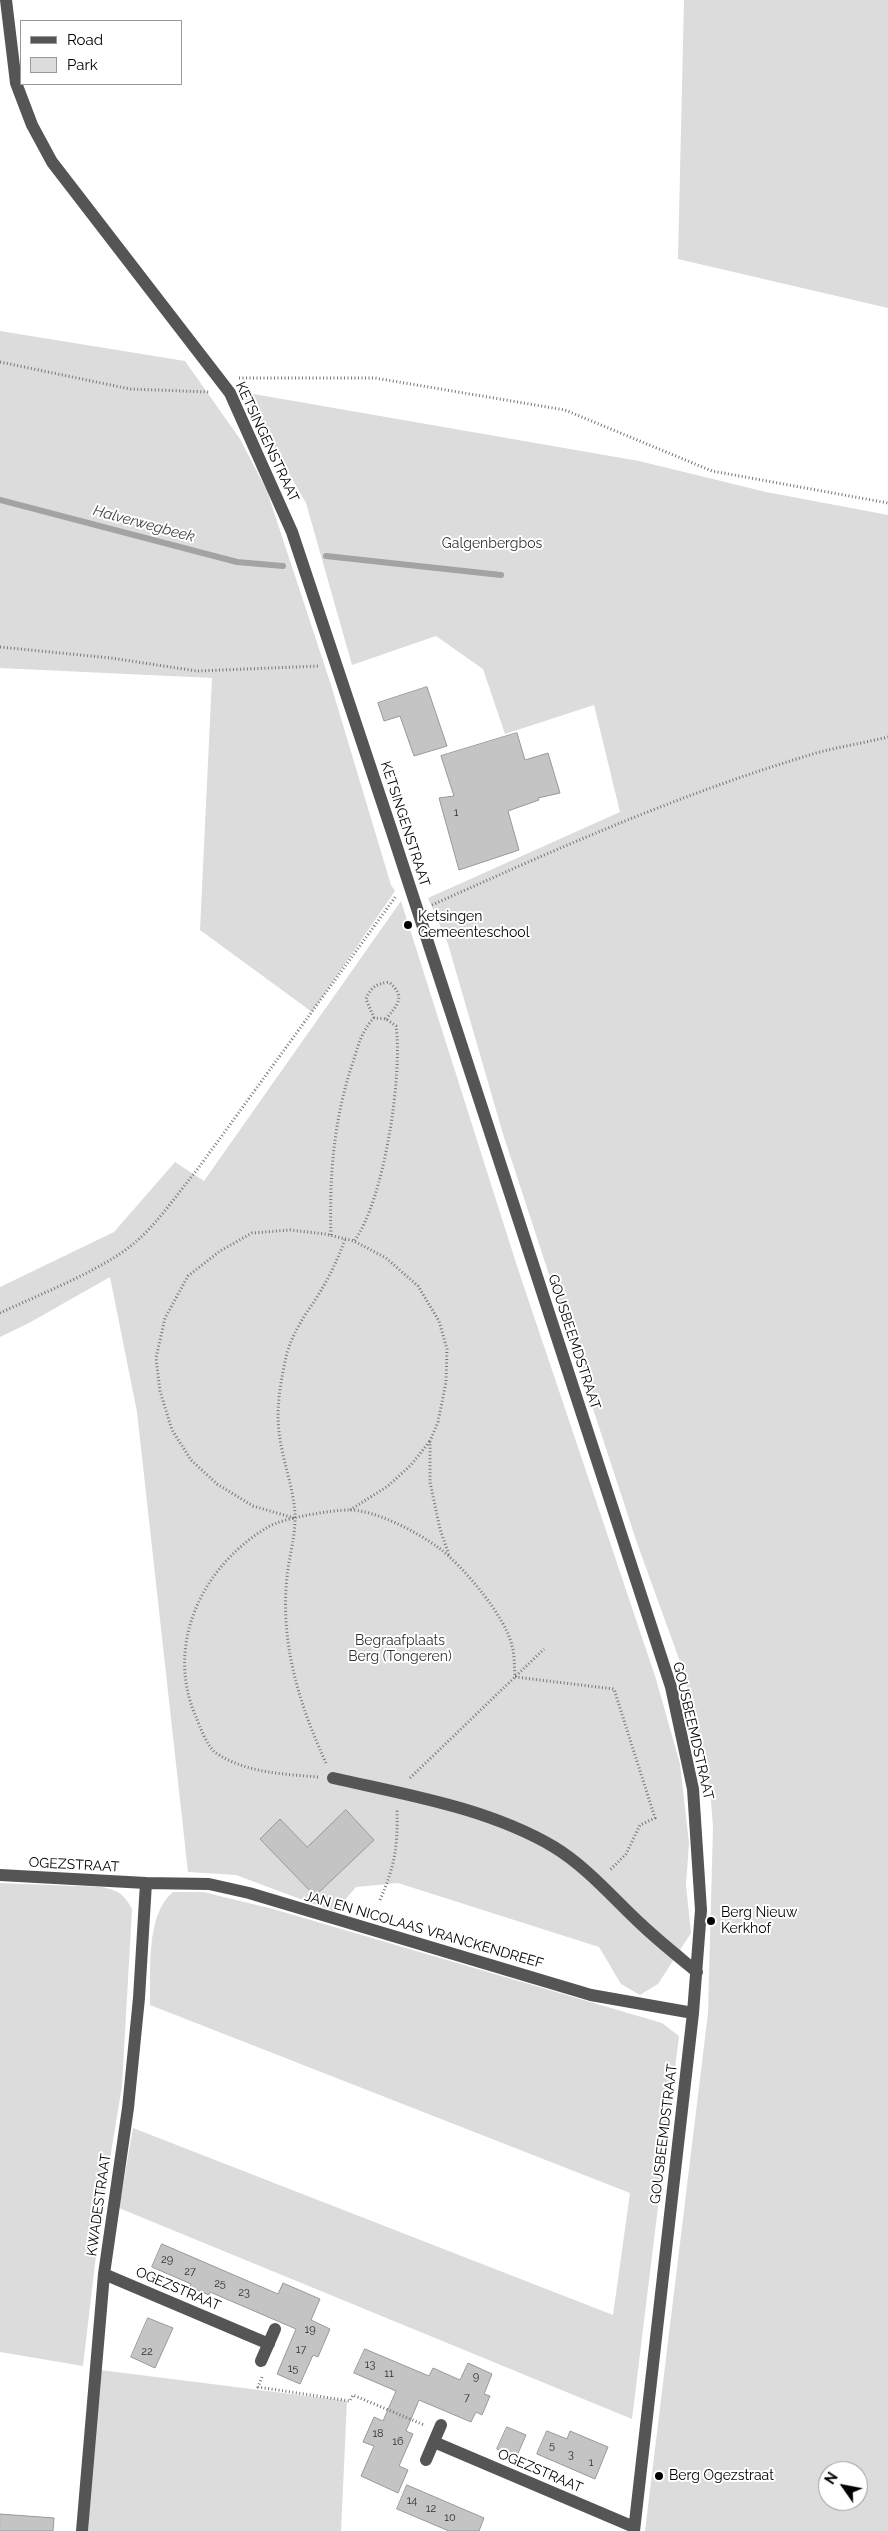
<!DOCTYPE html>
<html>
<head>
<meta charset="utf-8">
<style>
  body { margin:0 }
  #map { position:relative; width:888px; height:2531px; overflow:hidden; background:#fff; font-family:Raleway,sans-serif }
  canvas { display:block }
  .legend { position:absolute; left:20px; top:20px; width:162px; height:65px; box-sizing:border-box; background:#fff; border:1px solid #999; margin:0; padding:6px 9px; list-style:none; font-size:15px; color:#000 }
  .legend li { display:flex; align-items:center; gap:10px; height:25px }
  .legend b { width:25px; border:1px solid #999 }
  .north { position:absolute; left:818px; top:2461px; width:50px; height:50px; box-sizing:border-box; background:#fff; border:1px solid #999; border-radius:50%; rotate:303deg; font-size:14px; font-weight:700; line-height:20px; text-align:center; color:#000 }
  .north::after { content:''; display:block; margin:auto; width:18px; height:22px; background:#000; clip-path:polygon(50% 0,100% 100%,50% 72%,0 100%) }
</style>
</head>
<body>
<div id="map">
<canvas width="888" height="2531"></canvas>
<ul class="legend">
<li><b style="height:6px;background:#555"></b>Road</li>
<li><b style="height:14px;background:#dcdcdc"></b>Park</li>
</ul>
<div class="north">N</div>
</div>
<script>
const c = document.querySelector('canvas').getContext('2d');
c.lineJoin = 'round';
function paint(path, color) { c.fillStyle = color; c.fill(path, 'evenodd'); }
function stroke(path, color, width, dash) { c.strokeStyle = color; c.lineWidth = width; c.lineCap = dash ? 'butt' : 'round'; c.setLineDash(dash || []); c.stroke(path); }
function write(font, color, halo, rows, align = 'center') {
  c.font = font + ' Raleway,sans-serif'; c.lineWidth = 4; c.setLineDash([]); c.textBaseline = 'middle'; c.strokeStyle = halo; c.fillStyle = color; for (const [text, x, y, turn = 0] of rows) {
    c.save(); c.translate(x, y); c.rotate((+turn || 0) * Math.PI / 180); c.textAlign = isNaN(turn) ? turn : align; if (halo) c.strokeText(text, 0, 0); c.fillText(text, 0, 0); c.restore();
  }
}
paint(new Path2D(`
  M684,0H888V308L678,259Z
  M0,331L185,361L240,439L267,491L331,685L391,885L395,891L312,1012L200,930L212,678L0,668Z
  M242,392L639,461L766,492L888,515V2531H645L708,2013L713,1827L710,1789L683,1670L637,1543L503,1134L448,944L428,898L620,812L594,705L505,734L483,669L436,636L352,665L306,503ZM828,2471H858V2501H828Z
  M401,901L517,1266L656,1679L680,1764L689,1843L686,1885L691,1933L658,1984L640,1995L621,1984L599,1947L398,1883L356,1887L335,1912L236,1875L188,1872L137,1412L110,1277L29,1323L0,1337V1287L114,1232L175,1162L204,1181Z
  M0,1883L101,1887C118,1890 124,1894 132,1909L122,2086L101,2213L83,2366L0,2352Z
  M173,1892H203L273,1909L662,2023L679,2036L632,2419L119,2208L133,2128L613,2315L630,2193L150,2005C151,1972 145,1915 173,1892Z
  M100,2370L347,2401L341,2531H88Z`), '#dcdcdc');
stroke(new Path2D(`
  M0,500L237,562L283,566
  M326,556L501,575`), '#a3a3a3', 6);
const building = new Path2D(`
  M427,687L447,746L414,756L400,716L384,721L378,703Z
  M517,733L525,760L548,753L560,793L538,798L539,800L508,811L519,850L459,870L439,798L454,796L441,756Z
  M346,1810L374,1840L315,1896L260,1839L280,1819L307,1847Z
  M162,2244L278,2294L283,2283L320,2299L311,2320L330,2329L318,2357L313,2355L300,2384L277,2374L296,2329L210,2292L209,2295L190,2287L191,2284L152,2267Z
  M148,2318L173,2328L155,2368L131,2357Z
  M365,2349L429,2376L433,2368L460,2380L468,2363L492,2374L484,2394L490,2396L482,2415L476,2412L471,2422L419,2400L406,2431L413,2434L399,2466L408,2470L398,2493L361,2476L374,2446L363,2442L374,2417L383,2421L396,2391L354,2373Z
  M507,2427L526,2435L516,2458L497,2449Z
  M547,2431L567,2439L570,2431L608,2447L595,2479L537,2454Z
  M407,2485L484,2518L479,2531H449L397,2509Z
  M0,2514L54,2518L53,2531H0Z`);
paint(building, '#c4c4c4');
stroke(building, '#999', 1);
stroke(new Path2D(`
  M0,362L130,389L209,392
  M239,378H375L565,410L712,471L888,503
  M0,647L111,658L197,671L320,666
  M432,905C554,850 675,796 803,757C830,748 860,744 888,737
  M374,1018L366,999C371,987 376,984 389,982C406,997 398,1004 386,1019
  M331,1235C329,1176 334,1118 353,1062C358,1046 362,1030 374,1018L386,1019L396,1026C403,1074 384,1202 354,1241
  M0,1313C40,1294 98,1272 132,1245C157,1225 176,1195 197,1170L396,896
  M350,1510L388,1486L411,1465L430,1441
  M294,1518L253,1506L217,1484L191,1460L172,1430L160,1391L156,1358L165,1318L188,1276L220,1251L252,1233L290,1230L325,1234L354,1241L386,1258L418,1286L439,1321L447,1349L446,1382L438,1422L430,1441V1482L440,1529L449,1555
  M326,1763C299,1704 280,1643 287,1577C289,1556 296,1535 295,1513C293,1486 282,1459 279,1432C276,1406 281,1379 287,1353C292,1336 301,1321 311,1306C325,1286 337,1262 345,1239
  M318,1777C283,1774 246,1773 216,1753C207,1746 200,1727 196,1717C164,1644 203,1565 268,1527C282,1518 332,1510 349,1510C376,1510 417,1532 439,1548C463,1566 506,1617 512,1646C515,1656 514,1667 515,1677L614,1689L655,1818L640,1825L626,1854L609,1871
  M410,1778L544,1649
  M380,1900C395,1865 398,1847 397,1809
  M262,2377L258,2387L350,2401L353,2395L424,2425`), '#777', 3, [1, 2.5]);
stroke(new Path2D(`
  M6,0L16,83L32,125L52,162L230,393L292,532L392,832L671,1687L693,1789L701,1910L693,2013L634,2531
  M333,1778C407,1795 488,1808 554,1847C587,1867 614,1899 642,1925C660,1942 679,1957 697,1972
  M0,1875L146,1883L209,1884L249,1893L591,1995L693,2013
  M104,2274L269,2344
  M261,2361L275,2329
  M434,2442L634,2527
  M426,2460L441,2425
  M82,2531L104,2274L128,2108L139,1998L146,1883`), '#555', 12);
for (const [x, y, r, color] of [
  [408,925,5,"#000"],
  [711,1921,5,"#000"],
  [659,2476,5,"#000"]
]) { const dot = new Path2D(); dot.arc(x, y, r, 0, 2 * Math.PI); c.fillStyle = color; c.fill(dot); stroke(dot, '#fff', 2); }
write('11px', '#313131', null, [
  ["1",456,813],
  ["29",167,2260],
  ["27",190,2272],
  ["25",220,2284],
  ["23",244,2293],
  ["19",310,2330],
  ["17",301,2350],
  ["22",147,2352],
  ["13",370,2365],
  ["15",293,2369],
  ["11",389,2374],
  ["9",476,2377],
  ["7",467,2398],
  ["18",378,2434],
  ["16",398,2442],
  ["5",552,2446],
  ["3",571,2455],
  ["1",591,2463],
  ["14",412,2501],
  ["12",431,2509],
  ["10",450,2518]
]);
write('14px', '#000', '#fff', [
  ["KETSINGENSTRAAT",267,442,65],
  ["KETSINGENSTRAAT",405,824,72],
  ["GOUSBEEMDSTRAAT",574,1342,72],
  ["GOUSBEEMDSTRAAT",693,1731,77],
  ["OGEZSTRAAT",74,1865,3],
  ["JAN EN NICOLAAS VRANCKENDREEF",424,1930,16],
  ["GOUSBEEMDSTRAAT",664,2134,-83],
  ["KWADESTRAAT",99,2205,-82],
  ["OGEZSTRAAT",178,2289,23],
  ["OGEZSTRAAT",540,2471,23]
]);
write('14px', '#333', '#fff', [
  ["Galgenbergbos",492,544],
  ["Begraafplaats",400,1641],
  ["Berg (Tongeren)",400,1657]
]);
write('14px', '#000', '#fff', [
  ["Ketsingen",418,917],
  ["Gemeenteschool",418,933],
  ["Berg Nieuw",721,1913],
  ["Kerkhof",721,1929],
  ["Berg Ogezstraat",669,2476]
], 'left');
write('italic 15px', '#444', '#fff', [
  ["Halverwegbeek",144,524,15]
]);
</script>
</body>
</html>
